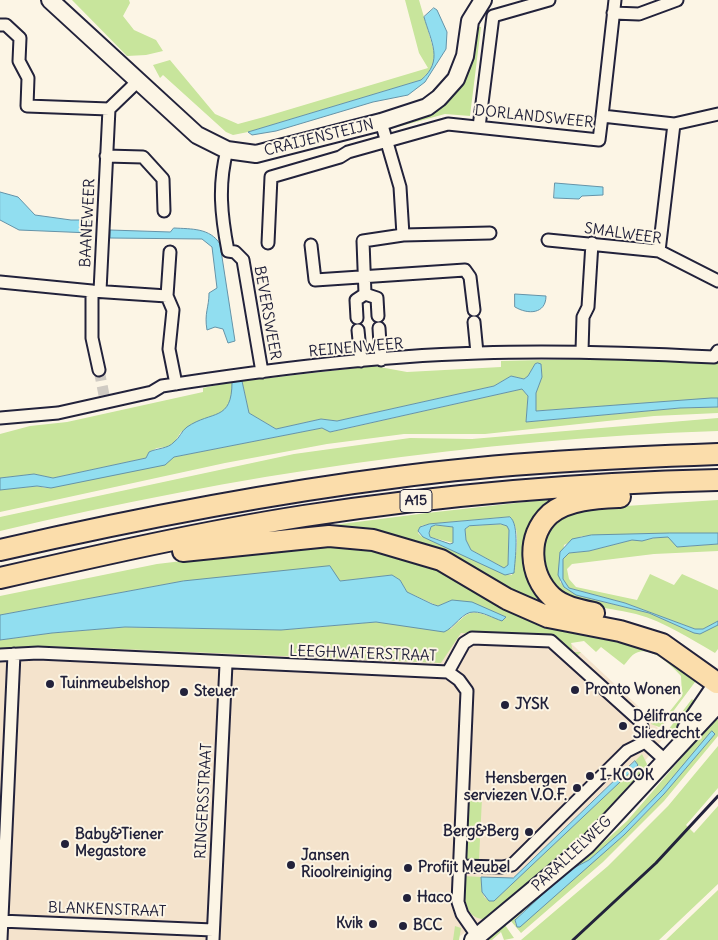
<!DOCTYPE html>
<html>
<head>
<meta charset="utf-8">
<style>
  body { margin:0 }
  canvas { display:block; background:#fcf5e5 }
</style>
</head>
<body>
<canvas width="718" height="940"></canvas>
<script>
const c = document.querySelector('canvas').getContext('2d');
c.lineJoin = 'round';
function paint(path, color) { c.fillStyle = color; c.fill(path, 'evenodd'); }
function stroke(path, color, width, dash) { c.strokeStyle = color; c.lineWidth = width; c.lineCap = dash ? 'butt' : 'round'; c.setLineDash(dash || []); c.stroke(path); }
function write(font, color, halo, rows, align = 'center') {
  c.font = font + ' Delius,sans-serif'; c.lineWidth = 4; c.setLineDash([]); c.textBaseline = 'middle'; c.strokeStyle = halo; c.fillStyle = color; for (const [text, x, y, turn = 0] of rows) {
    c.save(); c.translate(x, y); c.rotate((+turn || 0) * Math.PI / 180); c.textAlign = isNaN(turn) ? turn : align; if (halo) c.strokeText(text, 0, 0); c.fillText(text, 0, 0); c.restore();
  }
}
paint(new Path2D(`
  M474,621L559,632L638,706L665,736L640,767L503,907L454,940H0V646Z`), '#f4e3cc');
paint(new Path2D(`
  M72,0H129L130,3L123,16L134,30L156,40L163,51L146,55L127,56Z
  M405,0H419L436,58L433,67L421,80L248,132L233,135L226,132L163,75L160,78L153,65L170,60L215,114L238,124L264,117L428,68L419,53Z
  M476,27H481L470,116L445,114L390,129L394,124L439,107Z
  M585,359L718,363V398L535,411L536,392L542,377L541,364L538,363L535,364L528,376L524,379L511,376L494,386L337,421L321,419L276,429L249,413L242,381L374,366L407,372L501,367V361Z
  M232,382V396L229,406L222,412L181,432L174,443L167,447L157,448L149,452L146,458L53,478L34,474L0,478V434L30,426L67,422L203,392V388Z
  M522,389L528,396L526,422L680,408L718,407V413L654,416L485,434H404L327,444L225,463L0,512V490L37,486L46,488L174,457L322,428L331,432Z
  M718,418V431C476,439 235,475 0,531V517L294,454L410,438L472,439Z
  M570,497L530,537L562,612L522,597L445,556L279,532L427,513ZM508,517C510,519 514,523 515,526C520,539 515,561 512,575H509L421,536L418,533L421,526L429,524Z
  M718,500V533L582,536L564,545L560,582L576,595L649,613L699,634L718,625V649L715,653C689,638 665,622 636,614C612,608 583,607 562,594C535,578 538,535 562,519C572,512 584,511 595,508Z
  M501,524L507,526L509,530L508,565L504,568L471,550L466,540L465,529L469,526Z
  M436,525L453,527V543L430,537L429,533L431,527Z
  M659,537H668L681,547L718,544V551L654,554L572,564L567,569L569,579L576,587L637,600L650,574L674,585L682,574L718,590V621L703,629H695L625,603L569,588L563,579V559L569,553L589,551L632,540H645Z
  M300,547H347L402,556L660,652L698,678L663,725L659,727L651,724L657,717L662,721L682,696L681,676C672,666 651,645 636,653C631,655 627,662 624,665L601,647L596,652L584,641L571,643L573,652H581L576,657L552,637L461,633L441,663L99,648L33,646L0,649V640L52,633L125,627L281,630L376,622L451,629C472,608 470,610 497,619L458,601L452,600L438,606L407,592L400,580L392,575L340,581H183L0,615V596L157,564Z
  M692,699L697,704L677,732L665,738L658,736L668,730Z
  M716,718L718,720V736L664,801L603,862L521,933L510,920L568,867L595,850L627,821ZM712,732L714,734L664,794L624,835L515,924V919L568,871L589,860L622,831L662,790Z
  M718,746V788L686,825L694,833L718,806V884L659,940H521L608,866L668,806Z
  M642,754L647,764L645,772L570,851L487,919C463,921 464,893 464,876L481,877L482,892L485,898L494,901L638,765L635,761Z
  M466,797L482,798L479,860L463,859Z
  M718,890V940H666Z
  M505,925L514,938L504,940L501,932L492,940H487Z
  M455,926L461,928L459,940H453Z`), '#c8e59c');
const water = new Path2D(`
  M434,8L437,10L447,32L446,49L425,82L408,95L373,102L276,131L252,135L248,132L421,80C444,61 431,42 424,17Z
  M555,183L603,187V195L582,196L579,199L554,198Z
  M0,192L18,197L35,215L71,220H89L91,233L19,230L0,220Z
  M174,228C192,229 210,228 220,244L235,341L228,343L223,329L215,327L207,330C204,313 209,308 209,293L217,288L212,247L202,239L110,238V230L170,232Z
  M515,294L546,296C546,314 528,315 515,307Z
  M538,363L541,364L542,377L536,393V411L711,398H718V407L680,408L526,422L528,396L522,389L330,432L322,428L174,457L165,465L51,488L37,486L0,490V478L34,474L53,478L146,458L149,452C157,448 168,449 174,442C180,438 181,431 187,427C212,410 232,422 232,382L242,381L249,413L276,429L321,419L337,421L494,386L511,376L524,379L528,376L535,364Z
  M510,517C520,524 515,560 514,573L505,575L423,537L418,531L420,527L429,524ZM501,524L507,526L509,530L508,565L504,568L471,550L466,540L465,529L469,526ZM436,525L453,527V543L450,544L430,537L429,533L431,527Z
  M670,533H718V544L677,547L668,537L653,538L642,541L632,540L589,551L569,553L563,559V579L569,588L625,603L695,629H703L718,621V625L700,634L694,633L649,613L576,595L564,587L558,575L560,552L572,539L591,535Z
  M330,566L340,581L392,575L400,580L407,592L432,604L438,606L452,600L472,602L506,617L502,621C493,618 483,612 474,612C463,611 454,628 444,632L376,622L281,630L125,627L52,633L0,640V615L183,581Z
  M712,731L715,734L664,794L624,835L520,927H517L515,920L568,871L589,860L622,831L662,790Z
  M635,761L638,765L494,901H489L482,892L481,877L513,878Z`);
paint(water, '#91def0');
stroke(water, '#6593a8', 1);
stroke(new Path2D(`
  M99,370L104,395`), '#d0cbc3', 11, [11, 5.5]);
const street = new Path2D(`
  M613,13L639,14L677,0
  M0,25H6L20,38L19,61L28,78L27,106L109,109
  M602,116L615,0
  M381,122L400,187L403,235
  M479,127L493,16L549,0
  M227,150C218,185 221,215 228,251L235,252L243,260L262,372
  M106,156L143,157L163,179L164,211
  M548,240L659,251L718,281
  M268,243L271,177L340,157L348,152L448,124L599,140L602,116L674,124L718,114
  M311,245L315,280L465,270L470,277L474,310
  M659,251L674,124
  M170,252L167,296L173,310L169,349L176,384
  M0,282L92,291
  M100,291L109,109L137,82
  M365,294L377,298L378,316
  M357,318L356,300L365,294L363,241L403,235L490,233
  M474,322L477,353
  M379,328L381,360
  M358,330L361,361
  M582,351L583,317L588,307L592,243
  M99,370L92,338V291L167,296
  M0,418L58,413L152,392L162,386C266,370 373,356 479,353C558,350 636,353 714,357L718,351
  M0,655L38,653L448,672L459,680L467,691L458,902L462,914L478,937
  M448,672L464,643L472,638L551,641L641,722L645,742L665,760
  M459,866L502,867L512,865L627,751L645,742
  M0,921L213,930
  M1,940L14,654
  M213,940L226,664`);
const secondary = new Path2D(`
  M50,0L197,135L227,150L256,154L381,122L427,107L439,98L456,79L465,56L470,21L483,0
  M686,729L718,682
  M473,940L587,845L718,704`);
const highway = new Path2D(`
  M0,550C131,520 264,494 398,477C504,463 611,458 718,454
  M183,551L329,536L373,540L441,560L507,599L548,617L620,631L662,644L717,683
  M0,578C101,555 202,532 304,516C441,495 579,483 718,480
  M594,613C579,610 563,607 552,597C529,575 526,536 550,514C568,499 598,498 620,497`);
stroke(street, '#22223b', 15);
stroke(secondary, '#22223b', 20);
stroke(highway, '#22223b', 24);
stroke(street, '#fcf5e5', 11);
stroke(secondary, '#fcf5e5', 16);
stroke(highway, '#fbddab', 20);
stroke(new Path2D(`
  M573,940L656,863L718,796`), '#22223b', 3);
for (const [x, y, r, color] of [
  [50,684,5,"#22223b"],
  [575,690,5,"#22223b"],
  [184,692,5,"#22223b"],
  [505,705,5,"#22223b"],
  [623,726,5,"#22223b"],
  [590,776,5,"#22223b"],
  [577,788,5,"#22223b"],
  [529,832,5,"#22223b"],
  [65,844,5,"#22223b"],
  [291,865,5,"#22223b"],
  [408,868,5,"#22223b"],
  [407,898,5,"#22223b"],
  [373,924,5,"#22223b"],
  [403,926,5,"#22223b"]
]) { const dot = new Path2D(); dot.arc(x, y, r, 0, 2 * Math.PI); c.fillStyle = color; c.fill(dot); stroke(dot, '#fcf5e5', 2); }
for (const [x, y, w] of [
  [416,501,32]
]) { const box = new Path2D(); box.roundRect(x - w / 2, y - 11.5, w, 23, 4); c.fillStyle = '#fcf5e5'; c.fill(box); stroke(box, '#22223b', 1); }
write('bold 14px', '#22223b', null, [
  ["A15",416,501]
]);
write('15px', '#22223b', '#fcf5e5', [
  ["DORLANDSWEER",534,117,6],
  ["CRAIJENSTEIJN",319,138,-14],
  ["BAANEWEER",88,223,-87],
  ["SMALWEER",623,234,8],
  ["BEVERSWEER",267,313,80],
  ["REINENWEER",356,348,-5],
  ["LEEGHWATERSTRAAT",363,654,2],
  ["RINGERSSTRAAT",204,801,-87],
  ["PARALLELWEG",572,854,-43],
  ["BLANKENSTRAAT",107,910,2]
]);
write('bold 15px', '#22223b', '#fcf5e5', [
  ["Tuinmeubelshop",60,684],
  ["Pronto Wonen",585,690],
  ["Steuer",194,692],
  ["JYSK",515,705],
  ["Délifrance",633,717],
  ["Sliedrecht",633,734],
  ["I-KOOK",600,776],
  ["Hensbergen",567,779,"right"],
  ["serviezen V.O.F.",567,796,"right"],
  ["Berg&Berg",519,832,"right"],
  ["Baby&Tiener",75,835],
  ["Megastore",75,852],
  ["Jansen",301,856],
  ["Rioolreiniging",301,873],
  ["Profijt Meubel",418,868],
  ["Haco",417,898],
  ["Kvik",363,924,"right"],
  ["BCC",413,926]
], 'left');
</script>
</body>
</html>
